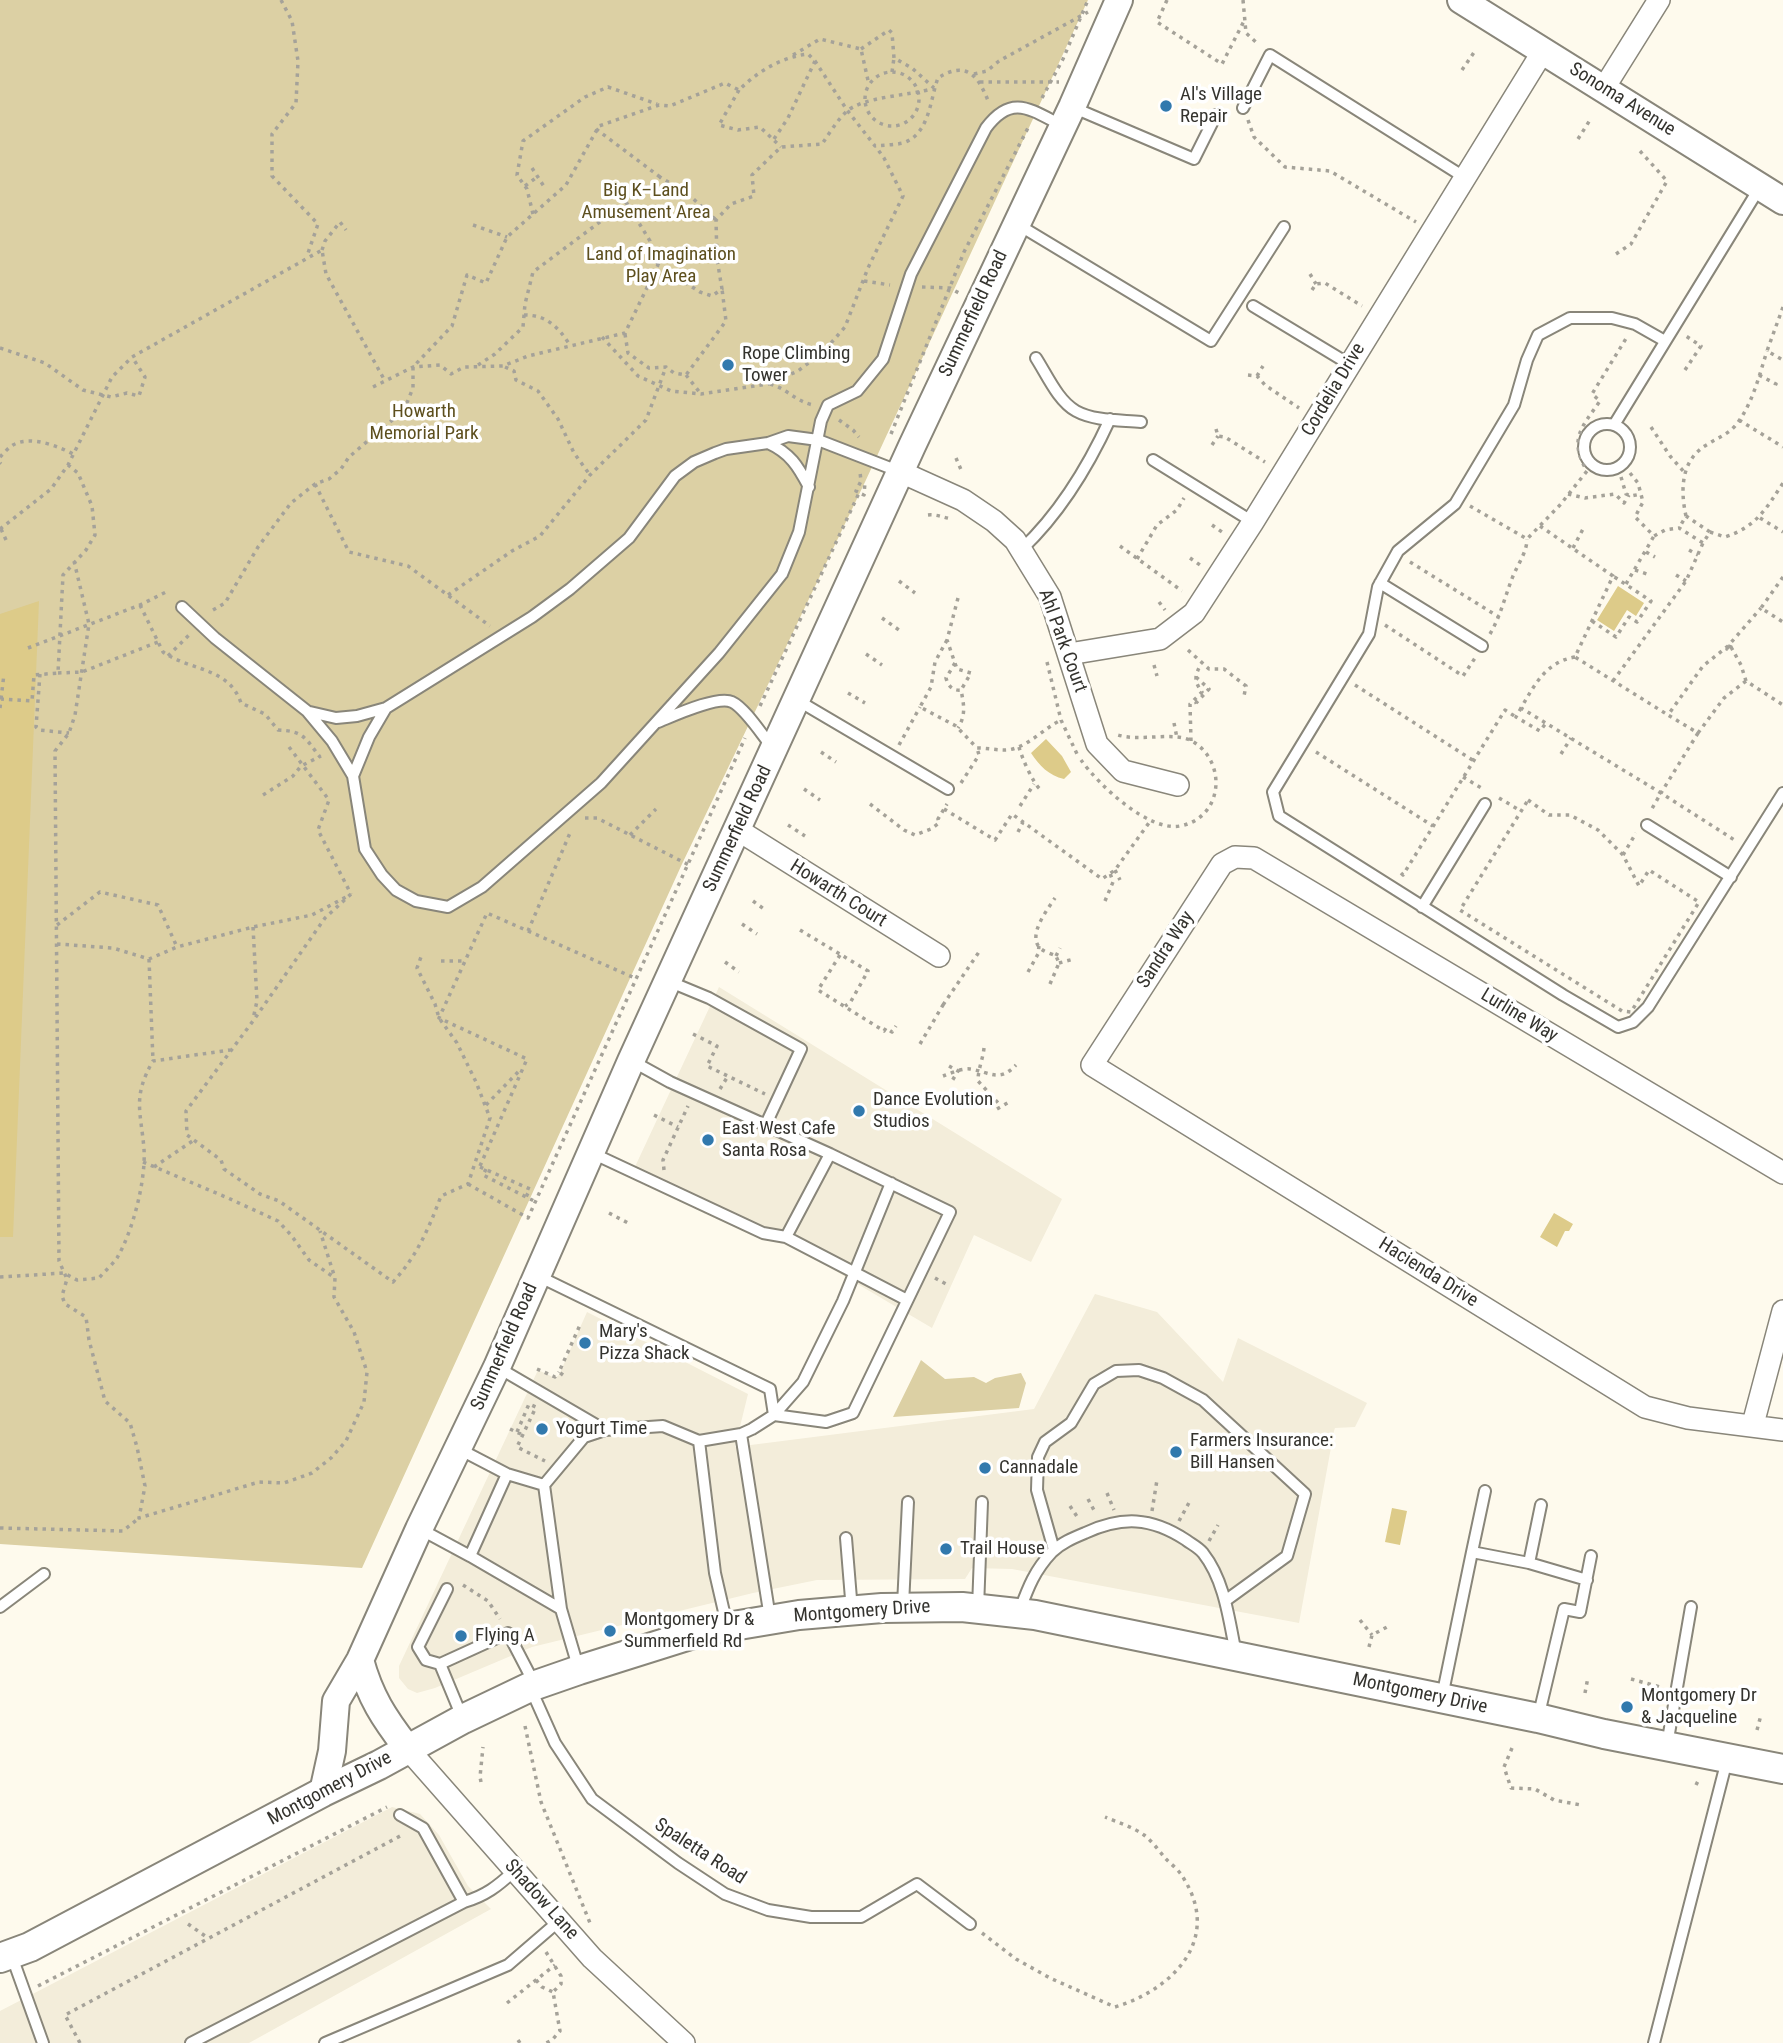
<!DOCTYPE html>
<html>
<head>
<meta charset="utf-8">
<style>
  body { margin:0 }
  canvas { display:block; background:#fefaed }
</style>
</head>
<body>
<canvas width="1783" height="2043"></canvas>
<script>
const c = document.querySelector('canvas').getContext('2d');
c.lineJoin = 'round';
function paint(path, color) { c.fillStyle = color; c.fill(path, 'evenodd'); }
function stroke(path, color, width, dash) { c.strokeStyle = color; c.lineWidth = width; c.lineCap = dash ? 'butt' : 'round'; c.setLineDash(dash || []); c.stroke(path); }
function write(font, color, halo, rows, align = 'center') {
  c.font = font + ' "Roboto Condensed",sans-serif'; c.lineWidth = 7; c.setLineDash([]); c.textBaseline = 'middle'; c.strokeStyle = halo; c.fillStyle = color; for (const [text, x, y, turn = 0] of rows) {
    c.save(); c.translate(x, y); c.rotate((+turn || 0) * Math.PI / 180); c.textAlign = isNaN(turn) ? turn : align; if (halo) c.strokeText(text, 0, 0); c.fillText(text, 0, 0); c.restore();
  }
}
paint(new Path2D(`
  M719,987L1062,1199L1031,1262L974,1235L932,1328L778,1237L633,1171Z
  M1095,1294L1157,1312L1223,1382L1238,1338L1367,1403L1355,1427L1335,1428L1334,1431L1299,1623L1012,1569L972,1568L965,1579L817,1580L753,1593L532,1647L435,1688L417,1693L408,1689L399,1678V1666L538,1370L555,1378L559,1375L587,1312L748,1394L735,1447L1034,1409Z
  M392,1807L420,1814L439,1835L468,1886L491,1909L249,2043H0V2011Z`), '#f3edda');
paint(new Path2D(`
  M0,0H1088L865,482L682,864L362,1568L0,1544Z
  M921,1360L945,1379L974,1377L986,1383L995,1378L1021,1373L1026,1383L1019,1408L893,1417Z`), '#dcd0a4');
paint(new Path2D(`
  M1618,586L1644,603L1636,616L1627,610L1614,631L1597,620Z
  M39,601L13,1237H0V614Z
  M1046,739L1062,756L1071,772L1064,779C1049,776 1039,765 1031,753Z
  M1554,1213L1573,1224L1569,1231H1565L1557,1247L1540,1237Z
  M1392,1508L1407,1511L1400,1545L1385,1542Z`), '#ddcb89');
const service = new Path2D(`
  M1072,107L1194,159L1216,115
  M1243,108L1270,55L1464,177
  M1017,224L1211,341L1284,227
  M1253,306L1349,364
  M1665,341L1635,324L1612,318H1570L1538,335L1527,360L1514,405L1455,504L1398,551L1378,587L1369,634L1273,792L1279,816L1563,995L1618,1027L1633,1022L1648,1007L1783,793
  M1036,358C1047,375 1058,401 1076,411C1094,421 1120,420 1141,422
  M1584 447a23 23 0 1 1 46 0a23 23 0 1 1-46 0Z
  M1614,425L1760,187
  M768,443C790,453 798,466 809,487
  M1153,460L1253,522
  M1022,549C1061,512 1088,467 1110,419
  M1380,583L1482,646
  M182,607L215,638L307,711L332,741L353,776L365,849L382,875L396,890L416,901L448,907L482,887L601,783L719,653L782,574L799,532L821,421L828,405L857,391L883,359L911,274L986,128C1012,93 1031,110 1063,126
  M797,700L948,789
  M310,712L336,718L357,716L386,708L532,617L570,589L629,538L675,476L694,462L715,453L726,449L768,443L788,436L818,440L898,471
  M658,722C673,716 718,695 732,702C745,708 762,735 772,747
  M353,776L369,737L386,708
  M1647,825L1731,877
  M1422,907L1485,804
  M668,981L709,998L801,1049L766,1124
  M632,1061L670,1082L830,1154L786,1237
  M592,1153L763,1233L786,1237L907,1300
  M538,1276L770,1389L774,1415L826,1422L853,1413L950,1212L830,1154
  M497,1367L605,1430L663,1426L699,1441L741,1434L752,1429L774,1415L803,1382L843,1301L891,1183
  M741,1434L770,1618
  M699,1441L715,1573L727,1625
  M459,1449L507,1474L544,1485
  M507,1474L470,1556L561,1609
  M1485,1491L1472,1552L1529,1563L1541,1505
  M420,1529L470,1556
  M846,1538L852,1611
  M1054,1550L1037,1490L1038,1457L1045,1442L1071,1423L1094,1384L1116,1371L1139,1370L1163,1378L1203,1400L1305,1494L1287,1556L1225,1601
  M1529,1563L1587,1580
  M447,1589L418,1647L426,1660L440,1664L508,1633L534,1683
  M903,1605L908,1502
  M0,1607L44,1574
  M978,1608L982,1502
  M1019,1612C1028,1588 1034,1571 1052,1552C1061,1543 1073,1538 1085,1533C1122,1516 1151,1517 1186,1540C1191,1544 1198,1547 1203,1553C1225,1581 1229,1620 1236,1654
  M440,1664L462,1717
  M579,1670L561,1609L544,1485L584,1437L605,1430
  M530,1687L555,1743L592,1799L678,1863L725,1894L768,1910L811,1917H861L917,1884L970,1924
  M1442,1697L1472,1552
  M1538,1718L1564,1609L1580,1612L1591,1556
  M1667,1745L1691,1607
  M400,1815L423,1828L464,1902
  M11,1954L43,2043
  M191,2043L464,1902C485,1896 498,1886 514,1871
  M325,2043L508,1965L559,1921
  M1654,2043L1727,1760`);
const minor = new Path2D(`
  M1604,88L1659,0
  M901,472L963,500L994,521L1015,540L1050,597L1097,744L1123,771L1178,785
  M1069,654L1160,639L1194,613L1253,522L1543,51
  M738,830L939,956
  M1783,1173L1254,858L1235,857L1222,864L1092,1065L1645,1407L1688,1418L1783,1430
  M1753,1424L1783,1311
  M407,1748L592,1958L684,2043`);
const tertiary = new Path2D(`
  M1461,0L1783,201
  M360,1660C370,1697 384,1718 407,1748
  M323,1792L332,1751L336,1701L360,1660L419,1529L497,1367L631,1061L912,446L1072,107L1119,0`);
const secondary = new Path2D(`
  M0,1958L30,1947L323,1792L379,1765L463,1719L530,1687L579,1670L703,1631L799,1615L882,1608L962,1607L1035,1615L1538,1718L1604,1734L1783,1769`);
stroke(service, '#89867a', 14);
stroke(minor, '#89867a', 24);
stroke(tertiary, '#89867a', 30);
stroke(secondary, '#89867a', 32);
stroke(new Path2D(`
  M281,0L292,21L298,61L296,103L272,134V176L318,224L307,256
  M1167,0L1157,22L1222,64L1244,21
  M1243,0L1246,33L1258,44
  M861,49L889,30L892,33L894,58L912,68L934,88
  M793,55L820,39L861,49L869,85
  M1462,70L1475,51
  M892,72L894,58
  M865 99a27 27 0 1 1 54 0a27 27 0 1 1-54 0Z
  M974,74L987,71L999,61L1088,12
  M980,82H1059
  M739,90L719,125L738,130L760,127L781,147
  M1042,98L1063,59L1088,0
  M1248,120L1254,137L1285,167L1330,171L1416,222
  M596,129L660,177
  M774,139L788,118L815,61
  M1578,139L1590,120
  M532,168L545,188
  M525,186L537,177
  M626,202L650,241L658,265
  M533,214L527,189L517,175L523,141L585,97L608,87L657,104
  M473,225L507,237
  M322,250L325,241L340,222L346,230
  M1616,254L1631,244L1667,181L1640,151
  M1310,274L1316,284
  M864,281L890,285
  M922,287L950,288L959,293
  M1312,290L1316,284L1325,283L1362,306
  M1783,307L1767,351L1783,360
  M524,315C547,315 558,327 570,345
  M625,334L628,353L649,368L666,367L674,373L686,375L726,321L722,289
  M602,337L638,376L671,391L701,394L768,384L798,371L824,351L845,327L868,268L903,196L884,158L876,147
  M0,348L45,363L83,390L111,397L127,393L139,396L145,377L132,357
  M478,365L495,354L523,327L525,304L533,272L660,177L687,193L716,220
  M505,367L514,371L516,380L538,391L558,419L574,453L590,475
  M1685,370L1701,346L1686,336
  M686,375L701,394
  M1248,375L1257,376L1265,385L1299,408
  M1759,375L1776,384L1774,387
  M1257,376L1263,366
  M770,384C786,388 795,401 813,405
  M373,387L413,367L440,365L451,374L464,367L503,366L528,356L625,333L658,265L700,292L712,296L722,289L717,259L716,220L731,204L754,196L752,175L781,147L822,144C829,134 836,122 845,113C861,96 911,96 934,88
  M839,420L853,430L859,437
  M1739,420L1783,447
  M1651,427L1670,456L1685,473
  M1216,429L1218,436L1225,437L1265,462
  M891,434L964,252L1029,126
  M1212,445L1218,436
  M0,457C4,453 8,448 13,445C30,435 58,446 73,454
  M956,458L962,472
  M0,463L1,464
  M1630,473L1638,483L1643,502L1635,517L1654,536L1665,530L1679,528L1703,543L1710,532L1686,516L1679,528
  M1621,477L1626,494L1631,496L1641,494
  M315,484L349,552L408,566L490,626
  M858,492L856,491L861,481L860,472
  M1568,494L1585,498L1615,494L1624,503L1629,495
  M1470,506L1527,539L1560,505L1587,471C1568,439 1582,427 1600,401L1592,394L1627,337
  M928,515C937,514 944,518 953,519
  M1686,516C1680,489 1681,459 1708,444C1717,438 1727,435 1735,426C1752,406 1759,376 1767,351
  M1760,518L1783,532
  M1212,525L1222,532
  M1540,526L1613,576L1575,657L1668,715
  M0,529L51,489L68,465L112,377L132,357L322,250L326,274L385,381
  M1,529L7,542
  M1710,532L1725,537C1756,527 1766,509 1783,483
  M1120,546L1182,591
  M1573,548L1583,529
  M1689,550L1698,555
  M1646,552L1655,557
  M1190,558L1200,565
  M1137,559L1157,525L1177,510L1184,498
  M74,561L89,624L75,715L69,733L55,751L59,1261L67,1279L62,1296L65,1304L86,1317L89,1340L105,1401L130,1423L137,1447L145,1486L139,1518L259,1482L284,1483L312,1473L331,1458L346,1441L364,1402L367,1372L354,1332L334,1297L335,1278L320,1231
  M1410,562L1499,617
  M1635,570L1650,575
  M1676,575L1686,581
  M1783,577L1761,608L1783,622
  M899,581L915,593
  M1626,584L1654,536
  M448,595L512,551L540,536L590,475L646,420L666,367
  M958,598L947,640L957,669L971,673L961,690
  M1159,602L1165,610
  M140,605L163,652C190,671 229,667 241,703L265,714L278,730C304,731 305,738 320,757
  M213,610L225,603L258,547L291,503L315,484L329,479L341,469L349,457L404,410L413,388V367L452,326L467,275L486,283L507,237L566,185L599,126L659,105L670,106L725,83L739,90C758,71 782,57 808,54L815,61L847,110L875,146C884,145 894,145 903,143C930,134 930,99 938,78C968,59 979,78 989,103
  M882,618L899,630
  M1592,621L1616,637L1629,617L1637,622L1651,601L1613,576
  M1385,625L1463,676L1475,658
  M1490,634C1501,615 1505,596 1513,576C1518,564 1527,552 1527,539
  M947,640L935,662L931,687L920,707L956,726L977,748C987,748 996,750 1005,750C1025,750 1044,728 1061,720
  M1728,646L1731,647L1730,650L1727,649Z
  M1731,647L1741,665L1746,681L1783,705
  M28,648L140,605L166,592
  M1188,650L1209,669H1224L1246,686L1244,696
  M866,654L882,665
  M168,656L189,635
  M1575,657C1546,662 1535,684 1521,708L1661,793L1650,812
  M1047,662L1061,720L1077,754
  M955,663L946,678C948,686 953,691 961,690C964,705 966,715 958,728
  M1154,665L1157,676
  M58,673L82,672L158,642
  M40,674L36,727L39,730L69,733
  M1196,677L1209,689L1196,703L1197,705
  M1613,681L1686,581L1703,543
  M1746,681L1724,698L1698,733L1668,715L1703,666L1728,646L1761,608
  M1355,685L1474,761
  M848,693L865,703
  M1,699L4,674
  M760,706L859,493L864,495L865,482
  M0,708L1,699L32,701L34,675L58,673L63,575L86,550L95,535L92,506L78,473L68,465
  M1521,708L1516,717L1540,731L1546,723
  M1174,723L1177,738
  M1698,733L1661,793L1736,841
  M1191,741L1190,704L1202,692C1193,680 1195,675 1202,662
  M899,745L920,707
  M289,747L329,800L318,830L351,894
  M1019,747C1021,756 1033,783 1040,789
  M821,752L836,762
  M1316,752L1433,826
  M1561,754L1571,738
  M1081,760C1098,784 1148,832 1180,826C1223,818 1228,762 1192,741C1173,731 1142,742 1118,735
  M1463,777L1483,789
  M961,783L979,755L977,748
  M804,789L820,800
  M263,795L293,776L301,766L321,756
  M1499,798L1521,811
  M1528,800L1549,815H1570L1598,830L1623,855L1639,886L1649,870L1699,902L1631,1012L1622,1011L1460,910Z
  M870,804L904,830L915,835L931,829L939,823L938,819L947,804
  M1020,806L1034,784
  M944,809L995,840L1012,814L1023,822
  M585,818H597L689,865
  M788,825L805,836
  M1018,832L1023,822L1102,879L1115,870L1151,820
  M630,835L656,809
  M1623,855L1636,833
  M1115,870L1120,880
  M1401,873L1403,875L1505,710L1516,717
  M351,894L325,918L253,1021L186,1111L187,1135L221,1160L224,1169L260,1194L279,1201L393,1282C417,1256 429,1228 441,1196L468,1184L490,1118L476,1082L457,1043L439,1018L435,1004L417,968L421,957
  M753,901L764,909
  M1105,901L1113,882L1110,873
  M742,924L757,934
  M57,925L100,892L158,905L177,947
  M253,927L257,1001L253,1019
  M800,930L868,971L850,1003L845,1006
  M528,931L637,979
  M57,944L113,948L149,959L177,947L253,927L312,915L346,897
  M840,955L818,990L884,1031L886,1028L892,1032L896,1026
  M1056,956L1060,948
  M149,959L153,1061
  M441,961H465
  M725,962L739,972
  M1059,963L1074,959
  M1028,972L1038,954L1039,946
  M1050,984L1059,963L1056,956C1052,954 1045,952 1041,949C1026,936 1048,909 1055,898
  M943,1005L981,949
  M693,1034L717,1046L707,1066L765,1094
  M920,1044L943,1005L948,1007
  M984,1048C983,1059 978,1069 978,1081L1001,1106
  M949,1066L958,1071L952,1081
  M943,1076C951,1073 962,1068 970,1069C990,1072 999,1083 1016,1065
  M720,1089L728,1076
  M486,1105L519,1071
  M997,1109L1009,1102
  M654,1115L678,1127
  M143,1162L228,1198L278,1221L291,1235L309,1260L335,1278
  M480,1166L527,1059L439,1018L487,913L528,931L570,833
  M154,1167L194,1140
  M480,1167L530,1189L526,1197
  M486,1169L483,1175L536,1202
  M664,1170L663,1160L688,1106
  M468,1184L528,1218L745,738
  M609,1213L628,1223
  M0,1277L64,1273L77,1280L99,1278C105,1271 112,1265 117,1258C133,1231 146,1180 144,1149C141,1112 132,1097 153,1061L230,1050
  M935,1278L946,1284
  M537,1369L555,1377L559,1372
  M563,1375L559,1372L580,1325
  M510,1429L523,1435
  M517,1432L529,1404L536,1407L517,1447L545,1461
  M1107,1493L1114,1510
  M1088,1499L1095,1512
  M1070,1506L1078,1518
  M1152,1511L1157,1480
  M1179,1521L1191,1499
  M0,1528L123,1531L139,1518
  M1209,1541L1218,1525
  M463,1585L488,1601L500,1619
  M1360,1620L1372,1635
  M1369,1647L1372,1635L1387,1627
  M1631,1679L1660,1687L1659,1690
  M1585,1693L1588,1677
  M1710,1724L1712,1720
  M525,1726L541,1802L590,1923
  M1757,1730L1761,1715
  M1512,1748L1504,1767L1511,1788L1535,1789L1554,1800L1581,1805
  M481,1782L480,1777L483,1747
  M1696,1785L1698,1781
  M188,1924L208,1938
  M982,1933L1016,1959L1050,1978L1115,2007C1172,1990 1222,1940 1184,1879C1180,1871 1172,1865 1166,1859C1159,1851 1152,1841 1144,1835C1133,1827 1117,1822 1105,1817
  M546,1952L561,1976V1984L553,1992L560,2031L552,2040L546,2043
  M536,1980L542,1987L553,1992
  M38,1986L387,1807
  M507,2003L555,1965
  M518,2040L520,2043
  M80,2043L65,2015L402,1835`), '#a5a299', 3.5, [3.5, 5]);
stroke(service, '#fff', 10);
stroke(minor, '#fff', 21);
stroke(tertiary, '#fff', 26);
stroke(secondary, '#fff', 28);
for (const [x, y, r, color] of [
  [1166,106,7,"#3179ad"],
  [728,365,7,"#3179ad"],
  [859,1111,7,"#3179ad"],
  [708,1140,7,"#3179ad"],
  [585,1343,7,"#3179ad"],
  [542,1429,7,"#3179ad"],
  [1176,1452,7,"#3179ad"],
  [985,1468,7,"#3179ad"],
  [946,1549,7,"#3179ad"],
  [610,1631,7,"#3179ad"],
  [461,1636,7,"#3179ad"],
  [1627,1707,7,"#3179ad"]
]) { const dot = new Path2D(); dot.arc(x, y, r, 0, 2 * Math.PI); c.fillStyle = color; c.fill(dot); stroke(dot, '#fff', 2.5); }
write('19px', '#34332e', '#fff', [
  ["Al's Village",1180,95],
  ["Repair",1180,117],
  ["Rope Climbing",742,354],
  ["Tower",742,376],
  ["Dance Evolution",873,1100],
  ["Studios",873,1122],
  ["East West Cafe",722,1129],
  ["Santa Rosa",722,1151],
  ["Mary's",599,1332],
  ["Pizza Shack",599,1354],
  ["Yogurt Time",556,1429],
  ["Farmers Insurance:",1190,1441],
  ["Bill Hansen",1190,1463],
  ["Cannadale",999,1468],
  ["Trail House",960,1549],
  ["Montgomery Dr &",624,1620],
  ["Summerfield Rd",624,1642],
  ["Flying A",475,1636],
  ["Montgomery Dr",1641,1696],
  ["& Jacqueline",1641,1718]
], 'left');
write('19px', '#34332e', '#fff', [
  ["Sonoma Avenue",1622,100,32],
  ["Summerfield Road",974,314,-65],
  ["Cordelia Drive",1334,390,-59],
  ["Ahl Park Court",1062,641,70],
  ["Summerfield Road",738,829,-65],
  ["Howarth Court",838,894,32],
  ["Sandra Way",1166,950,-57],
  ["Lurline Way",1519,1016,31],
  ["Hacienda Drive",1428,1273,32],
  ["Summerfield Road",505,1347,-66],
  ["Montgomery Drive",862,1612,-4],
  ["Montgomery Drive",1420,1694,12],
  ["Montgomery Drive",330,1789,-28],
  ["Spaletta Road",700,1852,33],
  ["Shadow Lane",541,1900,48]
]);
write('19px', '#5d4f1e', '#fff', [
  ["Big K–Land",646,191],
  ["Amusement Area",646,213],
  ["Land of Imagination",661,255],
  ["Play Area",661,277],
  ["Howarth",424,412],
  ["Memorial Park",424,434]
]);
</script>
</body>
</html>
